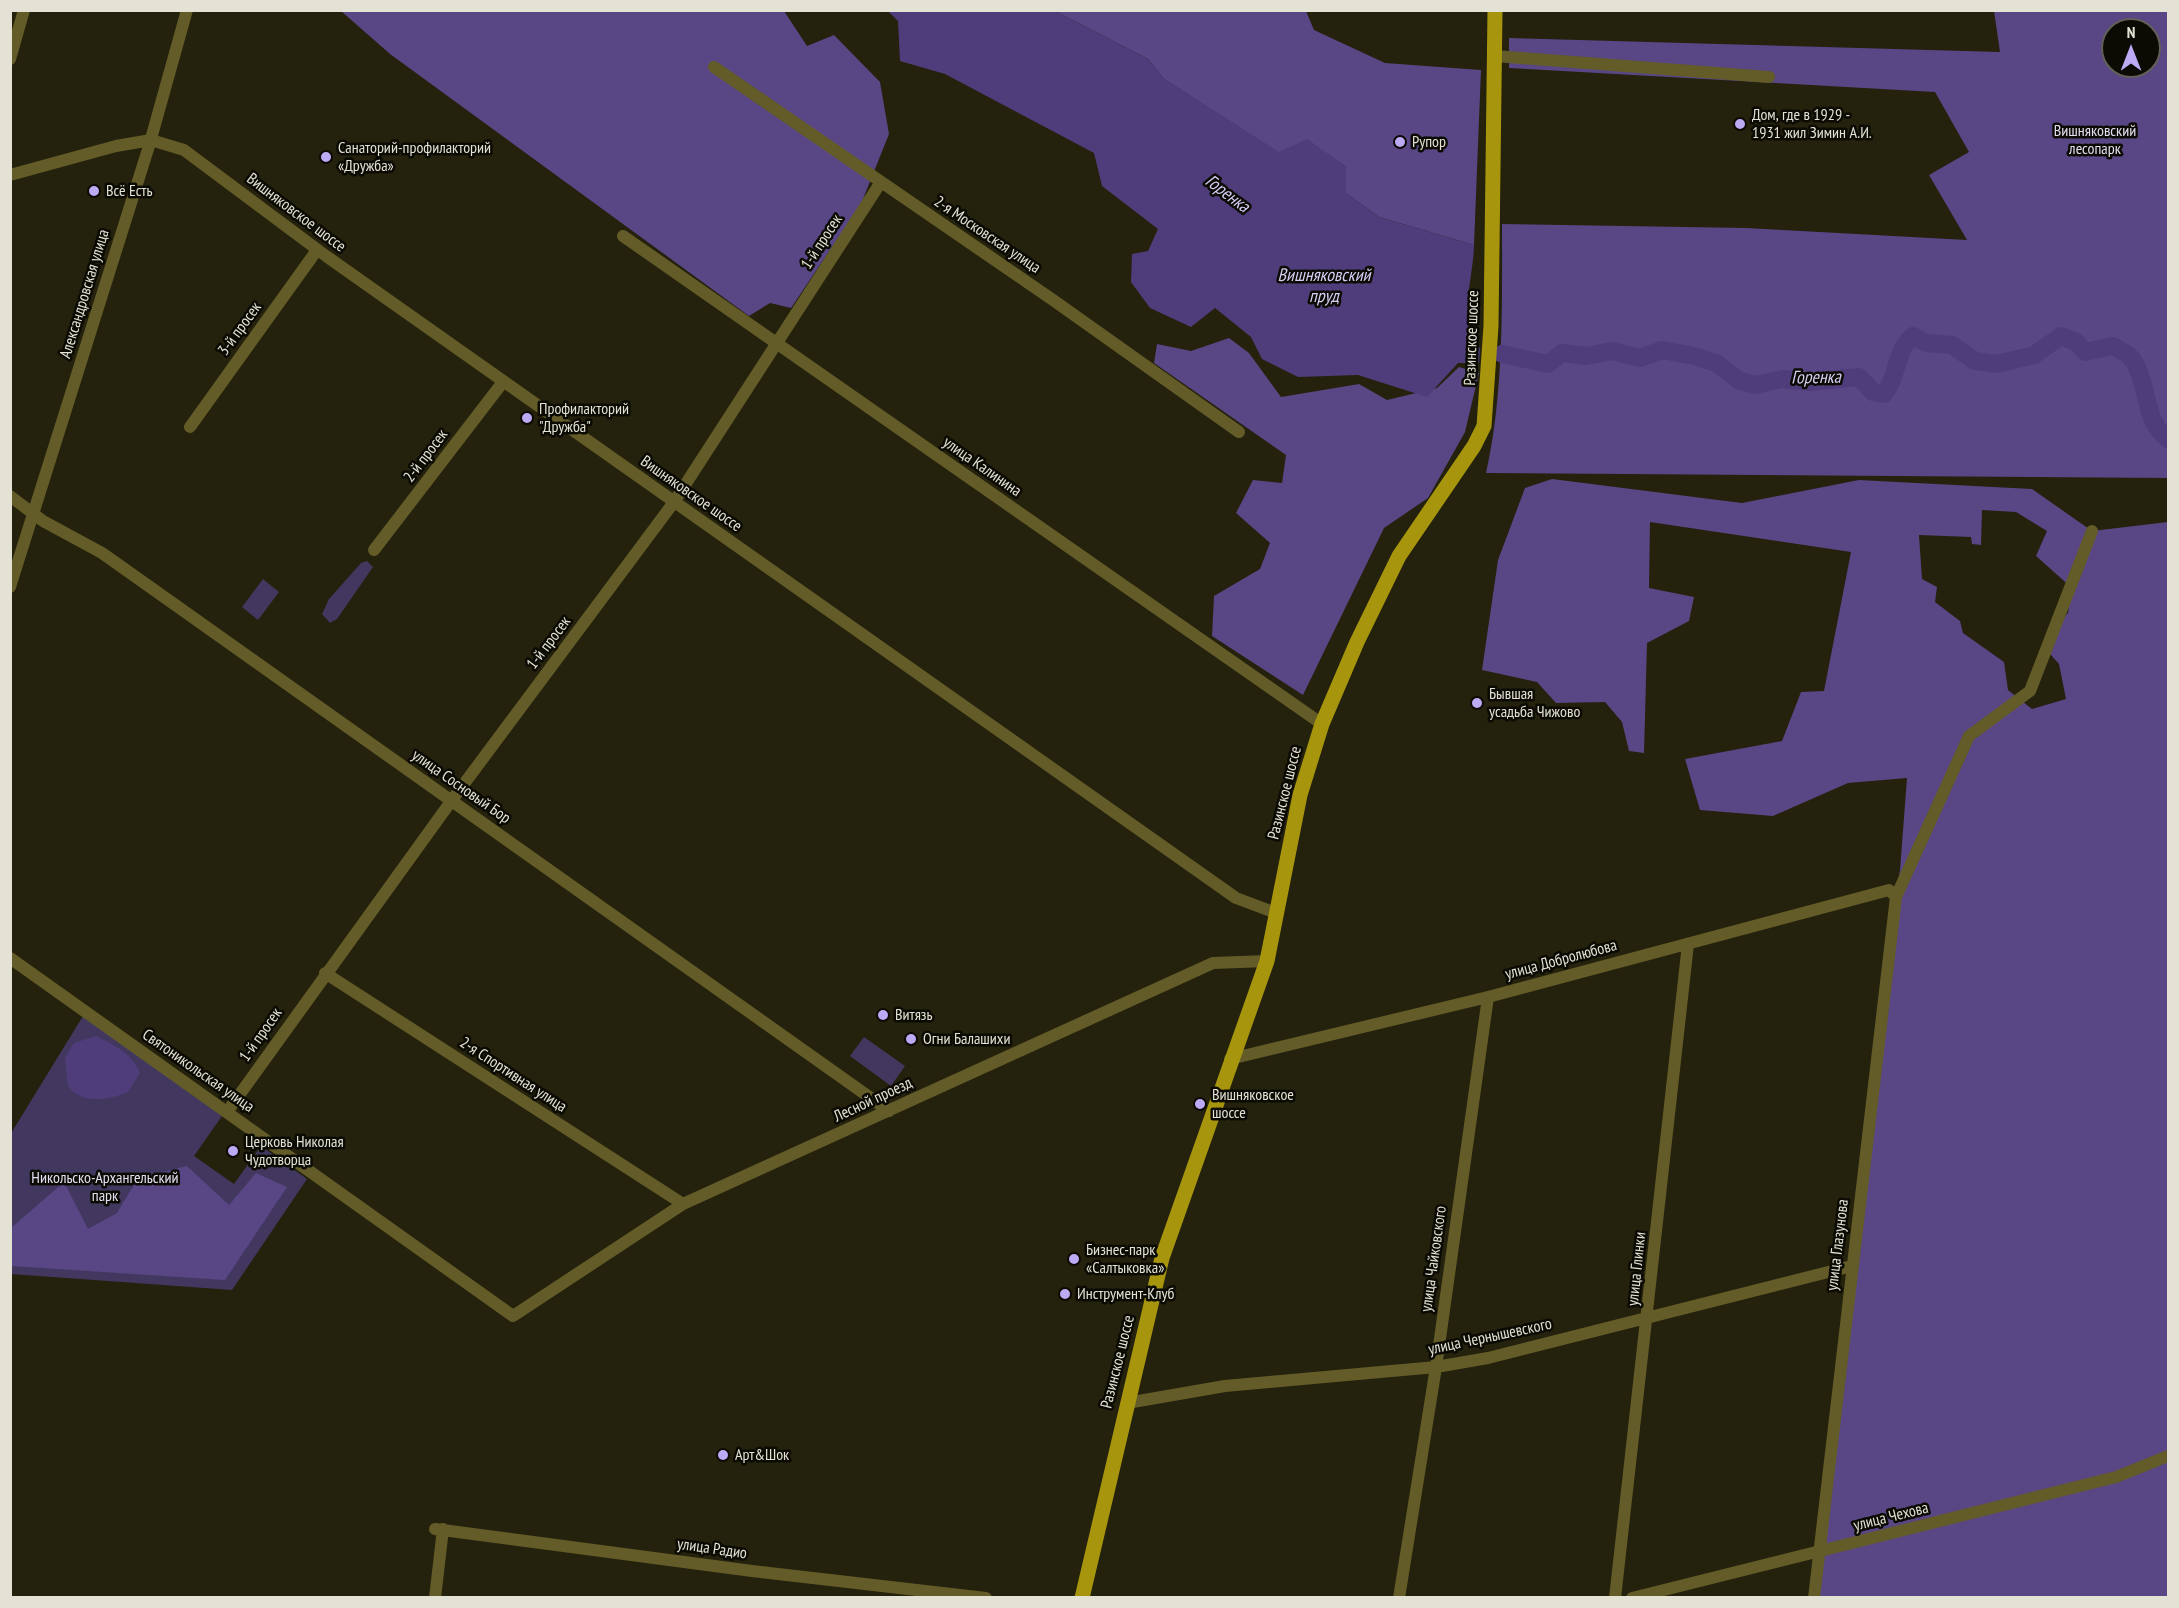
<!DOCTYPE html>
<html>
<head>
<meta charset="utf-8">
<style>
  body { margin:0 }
  #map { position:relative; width:2179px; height:1608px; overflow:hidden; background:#24210c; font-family:"PT Sans Narrow",sans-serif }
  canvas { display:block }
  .frame { position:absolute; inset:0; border:12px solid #e4e2d5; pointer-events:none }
  .north { position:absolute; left:2101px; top:18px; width:60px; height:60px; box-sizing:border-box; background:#0b0a03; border:2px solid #626057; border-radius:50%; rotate:0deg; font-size:16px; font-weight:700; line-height:24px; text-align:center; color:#e4e2d5 }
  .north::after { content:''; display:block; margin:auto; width:21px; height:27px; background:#bcaaf5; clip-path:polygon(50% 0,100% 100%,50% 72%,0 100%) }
</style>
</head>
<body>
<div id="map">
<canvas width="2179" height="1608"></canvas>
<div class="frame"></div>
<div class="north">N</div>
</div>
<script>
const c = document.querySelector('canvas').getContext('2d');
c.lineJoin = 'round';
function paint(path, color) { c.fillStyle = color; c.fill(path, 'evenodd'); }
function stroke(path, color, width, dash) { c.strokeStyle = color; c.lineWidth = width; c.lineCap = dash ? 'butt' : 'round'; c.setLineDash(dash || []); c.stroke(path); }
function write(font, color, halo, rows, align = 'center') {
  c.font = font + ' "PT Sans Narrow",sans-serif'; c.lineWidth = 5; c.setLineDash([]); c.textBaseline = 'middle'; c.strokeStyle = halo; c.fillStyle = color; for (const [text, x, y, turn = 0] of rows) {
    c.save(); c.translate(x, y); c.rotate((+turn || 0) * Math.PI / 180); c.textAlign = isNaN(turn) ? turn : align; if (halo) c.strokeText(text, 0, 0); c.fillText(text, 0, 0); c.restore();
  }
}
paint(new Path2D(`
  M367,561L373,567L337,619L330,623L322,614L329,599L361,563Z
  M263,579L279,592L258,620L242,607Z
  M83,1016L222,1116L194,1156L234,1184L261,1146L307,1179L232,1290L11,1274L10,1135Z
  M864,1037L905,1066L891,1086L850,1056Z`), '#42385f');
paint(new Path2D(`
  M341,11H784L807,46L834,35L880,82L889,134L861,204L791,308L770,303L749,316L390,54Z
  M1055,11H1306L1314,30L1385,63L1481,70L1474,245L1379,217L1346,193V167L1307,140L1279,153L1164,79L1148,59Z
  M1994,11H2168V478L1486,473C1504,394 1502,305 1502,224L1746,228L1967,240L1929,175L1969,152L1935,92L1509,68V38L2000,52ZM2113,30H2149V66H2113Z
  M1229,338L1249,353L1281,397L1359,384L1387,400L1437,388L1459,367L1479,373L1465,432L1428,498L1384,528L1303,695L1212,636L1214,596L1260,569L1270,543L1236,513L1253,480L1282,483L1286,455L1154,363L1157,344L1191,351Z
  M1552,479L1742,503L1859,480L2032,489L2092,531L2168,522V1597H1815L1889,932L1900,870L1907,778L1848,783L1773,816L1700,810L1685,759L1782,741L1801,692L1824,691L1851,552L1650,522L1649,588L1694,597L1689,621L1647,643L1644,753L1629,751L1622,722L1605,702L1556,703L1537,682L1482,670L1498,560L1525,488ZM1982,510L2016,512L2047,531L2036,556L2072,588L2068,613L2057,624L2050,654L2059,664L2066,699L2032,709L2008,690L2004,662L1963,633L1960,621L1935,602L1937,587L1922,579L1919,535L1971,537L1972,544L1981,545Z
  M187,1166L229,1205L256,1173L287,1187L225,1280L11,1266V1228L64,1182L88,1229L117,1213L138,1178Z`), '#584685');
paint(new Path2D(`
  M888,11H1055L1148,59L1164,79L1279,152L1307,139L1346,167V193L1379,217L1474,245C1474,275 1456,328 1480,348L1479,363H1458L1427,397L1358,375L1298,377L1262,359L1251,337L1215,308L1191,327L1150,308L1131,282L1132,254L1148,251L1158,229L1102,186L1094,153L945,74L900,61L898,21Z
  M96,1036C115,1046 131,1052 140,1073L128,1092C109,1100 82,1105 68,1086L65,1058L74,1043Z`), '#4f3d7b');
stroke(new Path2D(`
  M1502,354L1548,364L1562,353L1586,356L1612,351L1640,358L1662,350L1694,356L1716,363L1740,381L1755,385L1783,379L1809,382L1859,377L1873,392L1884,394C1898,378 1895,350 1913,336L1926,343L1952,345L1975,361L1997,364L2034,355L2061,336L2076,342L2085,352L2112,346C2118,349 2128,353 2132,359C2150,384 2142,420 2168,439`), '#4f3d7b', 18);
stroke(new Path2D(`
  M1495,56L1769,77
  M10,59L24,10
  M714,67L1053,300L1239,432
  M10,175L116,146L151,140L184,150L326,256L1236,898L1276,913
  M623,236L1322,724
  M190,427L317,250
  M10,496L43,521L102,553L889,1111
  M374,550L503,382
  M10,587L149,146L187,10
  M10,958L513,1316L683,1204L1213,963L1267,961
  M325,973L683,1204
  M1230,1059L1488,997L1889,890L1896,897
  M227,1112L452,800L674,502L881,182
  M1127,1403L1225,1386L1436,1367L1488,1358L1852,1266
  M435,1529L752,1571L986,1598
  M435,1598L443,1529
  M1399,1598L1436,1367L1488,997
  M1615,1598L1688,944
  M1632,1598L2116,1477L2168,1456
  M1814,1598L1896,897L1969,736L2030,691L2092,531`), '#635c28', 12);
stroke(new Path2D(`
  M1082,1598L1162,1258L1267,961L1300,795L1322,724L1357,642L1399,556L1474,446L1484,426L1491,326L1495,10`), '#a7960d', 15);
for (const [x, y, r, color] of [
  [1740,124,6,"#bcaaf5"],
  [1400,142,6,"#bcaaf5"],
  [326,157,6,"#bcaaf5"],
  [94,191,6,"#bcaaf5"],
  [527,418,6,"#bcaaf5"],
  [1477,703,6,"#bcaaf5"],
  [883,1015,6,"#bcaaf5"],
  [911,1039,6,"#bcaaf5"],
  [1200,1104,6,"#bcaaf5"],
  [233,1151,6,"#bcaaf5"],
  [1074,1259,6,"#bcaaf5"],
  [1065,1294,6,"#bcaaf5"],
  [723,1455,6,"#bcaaf5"]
]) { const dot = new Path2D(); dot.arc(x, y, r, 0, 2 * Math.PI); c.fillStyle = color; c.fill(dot); stroke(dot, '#0b0a03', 2); }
write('16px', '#e4e2d5', '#0b0a03', [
  ["Дом, где в 1929 -",1752,115],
  ["1931 жил Зимин А.И.",1752,133],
  ["Рупор",1412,142],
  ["Санаторий-профилакторий",338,148],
  ["«Дружба»",338,166],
  ["Всё Есть",106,191],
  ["Профилакторий",539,409],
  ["\"Дружба\"",539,427],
  ["Бывшая",1489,694],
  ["усадьба Чижово",1489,712],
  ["Витязь",895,1015],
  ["Огни Балашихи",923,1039],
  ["Вишняковское",1212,1095],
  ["шоссе",1212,1113],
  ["Церковь Николая",245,1142],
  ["Чудотворца",245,1160],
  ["Бизнес-парк",1086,1250],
  ["«Салтыковка»",1086,1268],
  ["Инструмент-Клуб",1077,1294],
  ["Арт&Шок",735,1455]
], 'left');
write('16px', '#e3dff2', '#0b0a03', [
  ["Вишняковский",2095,131],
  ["лесопарк",2095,149],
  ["Никольско-Архангельский",105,1178],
  ["парк",105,1196]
]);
write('16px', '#e4e2d5', '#0b0a03', [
  ["Вишняковское шоссе",296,213,37],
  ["2-я Московская улица",987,235,34],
  ["1-й просек",822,242,-57],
  ["Александровская улица",85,294,-73],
  ["3-й просек",240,329,-54],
  ["Разинское шоссе",1472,338,-88],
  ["2-й просек",426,456,-53],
  ["улица Калинина",982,467,35],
  ["Вишняковское шоссе",691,494,35],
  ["1-й просек",549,643,-53],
  ["улица Сосновый Бор",461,787,35],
  ["Разинское шоссе",1285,793,-76],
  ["улица Добролюбова",1561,960,-15],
  ["1-й просек",261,1035,-55],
  ["Святоникольская улица",198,1071,35],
  ["2-я Спортивная улица",513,1075,33],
  ["Лесной проезд",873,1100,-25],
  ["улица Глазунова",1838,1245,-83],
  ["улица Чайковского",1434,1259,-82],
  ["улица Глинки",1637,1269,-84],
  ["улица Чернышевского",1490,1337,-12],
  ["Разинское шоссе",1118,1362,-76],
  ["улица Чехова",1891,1517,-14],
  ["улица Радио",712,1549,8]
]);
write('italic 18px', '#d6cef4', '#0b0a03', [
  ["Горенка",1227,194,37],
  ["Вишняковский",1324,276],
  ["пруд",1324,297],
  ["Горенка",1816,378,-1]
]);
</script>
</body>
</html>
